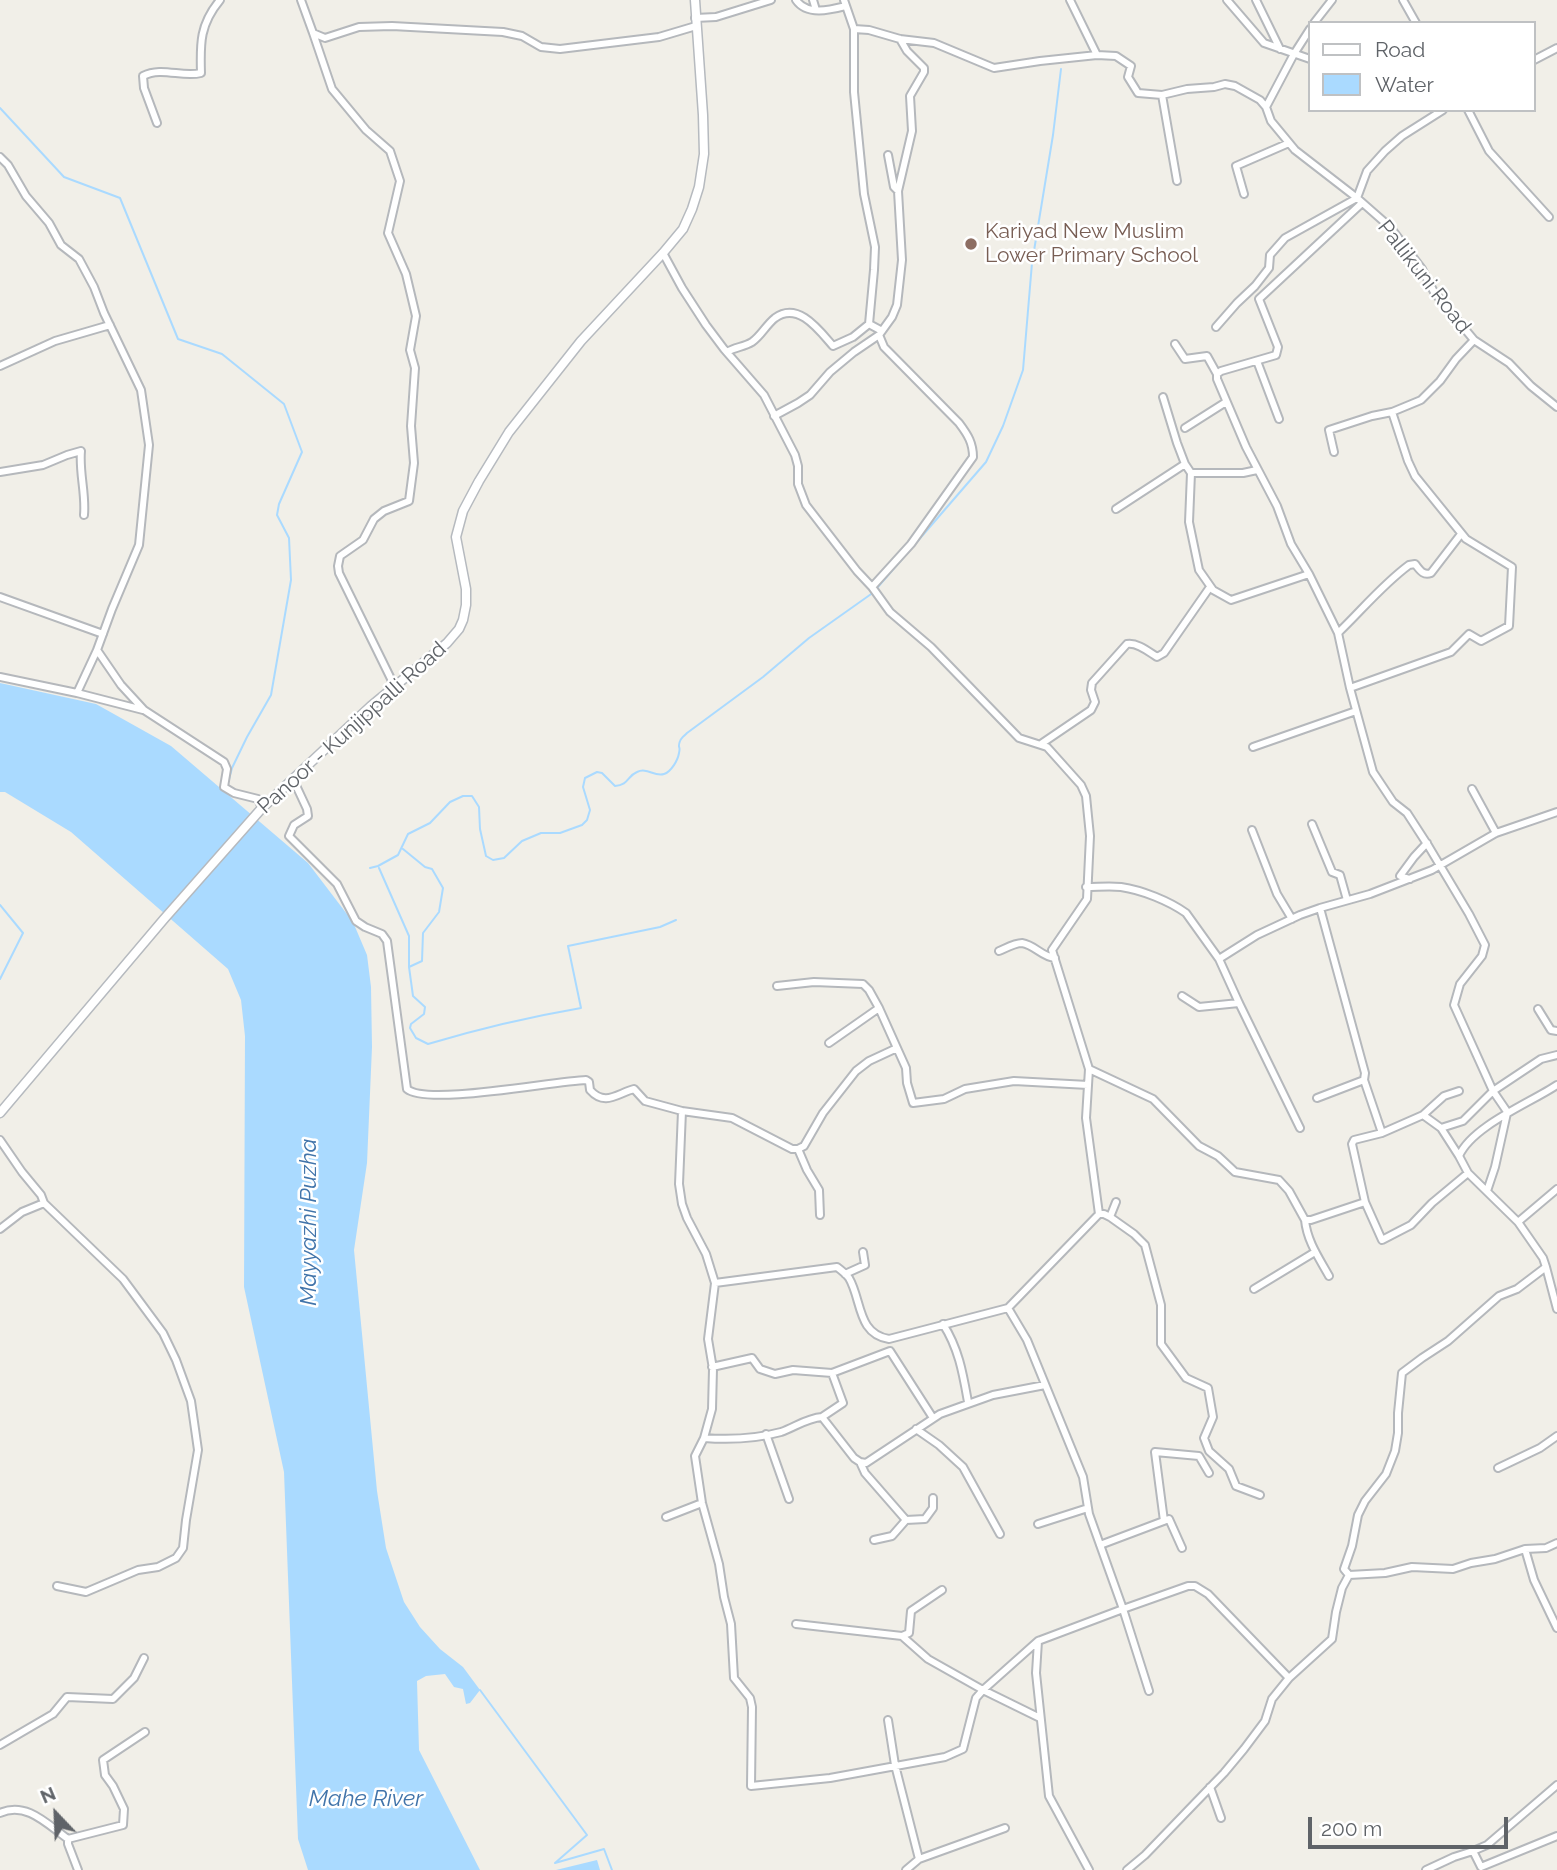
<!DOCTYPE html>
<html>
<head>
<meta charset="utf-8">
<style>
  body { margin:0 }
  #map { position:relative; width:1557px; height:1870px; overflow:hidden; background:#f1efe8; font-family:Raleway,sans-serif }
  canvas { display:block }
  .legend { position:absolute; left:1308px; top:21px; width:228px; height:91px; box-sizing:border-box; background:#fff; border:2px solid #bfc1c3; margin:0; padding:9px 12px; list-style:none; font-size:21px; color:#5f6368 }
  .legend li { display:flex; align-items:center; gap:14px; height:35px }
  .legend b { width:35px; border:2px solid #bfc1c3 }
  .north { position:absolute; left:21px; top:1779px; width:70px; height:70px; -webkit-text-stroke:5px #fff; paint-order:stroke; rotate:337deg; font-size:19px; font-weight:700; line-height:28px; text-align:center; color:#5f6368 }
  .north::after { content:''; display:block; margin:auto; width:24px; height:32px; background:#5f6368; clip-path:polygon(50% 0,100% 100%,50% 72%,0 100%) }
  .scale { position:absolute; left:1308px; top:1817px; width:200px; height:32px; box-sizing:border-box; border:4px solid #5f6368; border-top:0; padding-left:9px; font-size:21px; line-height:24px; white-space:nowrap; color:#5f6368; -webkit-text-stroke:5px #fff; paint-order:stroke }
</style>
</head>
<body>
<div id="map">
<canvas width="1557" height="1870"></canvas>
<ul class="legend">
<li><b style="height:9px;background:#fff"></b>Road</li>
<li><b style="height:19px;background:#aadaff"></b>Water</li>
</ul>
<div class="north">N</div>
<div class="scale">200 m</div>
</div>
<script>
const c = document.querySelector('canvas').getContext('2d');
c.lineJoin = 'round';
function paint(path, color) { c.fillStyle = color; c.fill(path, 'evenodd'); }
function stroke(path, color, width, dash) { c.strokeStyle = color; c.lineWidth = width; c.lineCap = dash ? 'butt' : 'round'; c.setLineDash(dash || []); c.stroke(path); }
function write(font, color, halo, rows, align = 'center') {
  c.font = font + ' Raleway,sans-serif'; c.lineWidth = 5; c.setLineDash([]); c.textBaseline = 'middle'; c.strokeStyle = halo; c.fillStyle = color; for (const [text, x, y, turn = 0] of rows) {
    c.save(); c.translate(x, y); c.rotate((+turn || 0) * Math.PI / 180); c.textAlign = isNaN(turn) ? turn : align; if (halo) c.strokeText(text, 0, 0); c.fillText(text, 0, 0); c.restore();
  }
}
paint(new Path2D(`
  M0,683L96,704L171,746L308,863L353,922L367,955L371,987L372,1047L367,1163L354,1250L377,1491L386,1548L404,1602L420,1627L440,1649L463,1667L480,1690L470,1703L466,1704L463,1689L454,1687L445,1674L426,1676L417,1681L419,1750L480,1870H308L298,1839L284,1472L244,1287L245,1036L241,1000L228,969L71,832L5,792H0Z
  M597,1860L600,1870H556Z`), '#aadaff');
stroke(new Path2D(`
  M0,108L64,177L120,198L178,339L222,354L284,404L302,452L279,504L277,515L289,538L291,580L271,695L247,737L232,768L227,787
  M877,588L986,462L1003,426L1023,370L1032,263L1053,135L1061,69
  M403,849L425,867L432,869L443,888L439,912L423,933L422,961L409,967
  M370,868L378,866L398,855L408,834L430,823L450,802L463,796H472L479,807L480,829L486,856L493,860L504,858L522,841L541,833H560L582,825L587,820L590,810L583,787L585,778L597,772L602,773L615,786C629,785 627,776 637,772C647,767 654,777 664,774C671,772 678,760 679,753C681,745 677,749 680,741C681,738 684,736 687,733L763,677L809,638L874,592
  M379,868L409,936V967L413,996L425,1007L424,1014L411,1024L410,1028L416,1038L428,1044C478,1029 529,1017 581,1008L568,946L660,927L676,920
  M0,905L23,933L0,979
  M480,1690L587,1835L555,1863L604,1849L612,1870`), '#aadaff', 2);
const minor = new Path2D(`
  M301,0L313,33L325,38L359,27L392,26L503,32L522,36L541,47L560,49L659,37L696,26
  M796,0C807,16 830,10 846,6
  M813,0L816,10
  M844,0L854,29V92L864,194L875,247L874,270L869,324
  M1070,0L1097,55
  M1227,0L1264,43L1310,59
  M1256,0L1280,49
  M1403,0L1416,23
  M695,18L716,17L771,0
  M1314,23L1332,0
  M854,29L869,30L900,39L934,43L994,68L1040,61L1097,55L1116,56L1131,66L1128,77L1138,93L1162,95L1187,89L1214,87L1225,84L1235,86L1260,100L1266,107L1271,121L1295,150L1357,198L1390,227L1422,269L1434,292L1474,340L1509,363L1531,386L1557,407
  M313,33L332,89L366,130L390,151L400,181L388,233L406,274L416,316L410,350L415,368L411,426L414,463L409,501L384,511L374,519L363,540L340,556L338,566L339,573L395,687
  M1534,60L1557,48
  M1162,95L1177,181
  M1266,107L1294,54L1310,29
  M1468,110L1489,151L1549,217
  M157,123L144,88L143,76C162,66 182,78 201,73C200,43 200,24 220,0
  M888,155L894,187L898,191
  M0,157L8,165L26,196L49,223L61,245L79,259L94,287L104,313L141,390L149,445L139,545L112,609L97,650L121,685L144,710L224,762L227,769L224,787L234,793L258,799L262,808
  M1244,194L1236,166L1289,143
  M1362,203L1259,299L1278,347L1276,355L1221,371L1217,374V379L1246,447L1277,506L1291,544L1309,574L1338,633L1350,688L1373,772L1393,802L1407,813L1429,847L1469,914L1485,945L1482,956L1460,984L1454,1005L1493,1091L1508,1113
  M663,253L682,288L706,325L724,349L764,395L795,455L798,466V484L806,505L857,571L872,587L911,544L973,457C973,443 968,435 959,423L884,347L879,335L892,317L897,305L902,260L898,191L912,131L910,96L924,72V68L907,51L900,39
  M1216,327L1237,303L1255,286L1269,268L1270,255L1285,238L1357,198L1367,171L1385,151L1402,136L1443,110
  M1175,344L1185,359L1207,356L1217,374
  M727,352C735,347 744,347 752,342C761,336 766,325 775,318C798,301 819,330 833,346L853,337L869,324L882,331
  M1257,361L1279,419
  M0,366L55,341L110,325
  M1163,397L1177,443L1185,464L1191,473L1189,522L1199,570L1213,590L1231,600L1309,574
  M774,416L798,403L810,395L830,372L854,352L879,335
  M1185,428L1226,402
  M1334,452L1329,430L1372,416L1392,412L1421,400L1440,381L1456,359L1474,340
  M0,472L43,465L67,455L81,451C79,473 86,493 84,515
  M1191,473H1243L1257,470
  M1116,509L1185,464
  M872,587L890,612L931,647L1019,738L1047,747L1081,785L1086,796L1090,836L1087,899L1052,950L1089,1069L1086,1118L1099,1214
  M0,597L103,634
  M1338,633C1362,610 1382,585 1409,565L1415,564C1420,570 1423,576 1431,573L1461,534
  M0,677L77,693L97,650
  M1350,688L1451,652L1469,634L1481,641L1509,626L1512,567L1466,539L1415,476L1408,461L1392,412
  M77,693L143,710
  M1041,744L1091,710L1095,702L1091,690L1092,683L1127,644C1137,642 1149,652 1157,657L1164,653L1210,587
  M1253,747L1356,711
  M293,779L307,809L308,816L294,825L289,836L337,884L356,921L365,927L382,934L387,941L407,1089C427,1106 553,1081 586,1080L589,1082L590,1090C605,1107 618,1093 634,1089L645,1101L682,1111L732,1118L792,1149H798L804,1146L823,1113L856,1071L869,1061L897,1048
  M1472,789L1496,833
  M1312,824L1332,872L1340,875L1347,900
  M1252,830L1277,894L1292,919
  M1410,879L1400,876L1414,857L1427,843
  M1086,887C1098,887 1110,886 1121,887C1142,890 1169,901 1186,913L1219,959L1239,1003L1300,1128
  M1320,908L1365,1073L1364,1080L1382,1133L1423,1115L1441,1128L1463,1121L1493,1091L1541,1059L1557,1055
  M999,951C1006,948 1015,943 1022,943C1035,945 1042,957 1055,958
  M1219,959L1257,935L1300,915L1320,908L1370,894L1432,870L1496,833L1557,812
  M777,986L814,982L863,984L869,990L879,1008L906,1068L907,1083L913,1103L944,1099L965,1089L1014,1081L1088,1085
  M1182,996L1199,1007L1239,1003
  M1538,1009L1551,1030L1557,1031
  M829,1043L879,1008
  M1089,1069L1153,1099L1199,1146L1218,1156L1235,1172L1279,1180L1289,1191L1305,1220H1311L1365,1202L1382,1240L1411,1225L1432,1203L1468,1173
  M1557,1085C1530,1103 1472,1126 1459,1156L1468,1173L1518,1222L1543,1258L1546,1267L1517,1289L1499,1296L1448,1341L1422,1358L1402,1373L1398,1413V1433L1395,1451L1386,1474L1365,1501L1358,1515L1352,1546L1344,1569L1349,1575L1385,1573L1412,1567L1453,1569L1471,1563L1495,1559L1525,1549L1534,1580L1557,1628
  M1317,1098L1364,1080
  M682,1111L679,1184L682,1204L687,1218L706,1254L715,1283L708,1339L713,1369L712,1409L704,1438L695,1456L702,1503L719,1564L724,1597L731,1624L734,1678L750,1698L752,1707L751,1786L830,1778L945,1757L963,1749L976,1698L983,1690L928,1659L902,1636L796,1624
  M1423,1115L1444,1096L1459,1091
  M1441,1128L1459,1156
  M0,1140L22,1172L41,1195L44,1203L123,1279L163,1333L176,1360L191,1401L198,1450L186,1520L183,1548L176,1558L158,1567L138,1570L86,1592L57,1586
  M798,1149L807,1170L819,1190L820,1215
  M1487,1191L1495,1167L1507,1113
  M1365,1202L1352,1144L1354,1140L1382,1133
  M1110,1217L1116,1202
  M1305,1220C1307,1241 1319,1258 1329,1276
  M1518,1222L1557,1189
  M0,1229L22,1212L44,1203
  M1546,1267L1557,1309
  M845,1274L865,1265L863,1252
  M715,1283L837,1267C841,1270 846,1274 849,1278C862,1300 857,1334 889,1339L1008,1308
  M1254,1289L1315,1252
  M943,1324C959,1349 963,1374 968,1402
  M712,1367L752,1358L760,1369L775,1374L793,1370L832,1373
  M822,1417L843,1403L832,1373L890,1351L933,1418
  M916,1429L939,1445L963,1467L1000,1534
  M766,1434L789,1499
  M704,1438C730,1440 755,1439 781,1432C795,1427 807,1418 822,1417L854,1458L860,1462L866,1463L940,1414L993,1395L1045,1385
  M860,1462L865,1473L906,1520L925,1519L933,1508V1498
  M1498,1468L1540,1448L1557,1436
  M666,1517L702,1503
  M1164,1521L1155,1452L1199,1456L1209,1473
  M1038,1524L1088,1508
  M874,1540L892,1536L906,1520
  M1100,1545L1169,1519L1182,1548
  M1525,1549L1546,1548L1557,1543
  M902,1636L909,1633L911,1611L942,1590
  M1038,1641L983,1690L1040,1718
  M1149,1691L1123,1609L1188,1586H1195L1208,1594L1289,1678
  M888,1720L895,1765L919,1859
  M0,1745L53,1714L67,1697L113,1699L134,1678L144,1658
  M1210,1787L1221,1818
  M0,1813C26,1801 47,1824 68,1839V1844L78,1870
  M68,1839L123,1825L124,1809L113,1786L105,1775L103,1760L145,1732
  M1473,1851L1487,1845L1557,1785
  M906,1870L919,1859L1005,1828
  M1089,1870L1049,1796L1036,1673L1038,1641L1123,1609L1089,1514L1083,1477L1027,1340L1008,1308L1099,1214H1104L1110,1217L1134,1234L1145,1245L1161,1305V1344L1186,1378L1208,1388L1213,1417L1204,1438L1209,1451L1229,1469L1236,1486L1260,1495
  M1127,1870L1145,1855L1224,1773L1244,1749L1265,1721L1272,1699L1289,1678L1332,1639L1336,1612L1342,1588L1349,1575
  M1426,1870L1454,1857L1473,1851L1481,1867L1557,1836`);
const secondary = new Path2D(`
  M0,1113L164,919L262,808L371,706L447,643L459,629L463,620L466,605V589L456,537L463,511L479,481L509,432L581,341L663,253L683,229L692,209L699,187L704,154L703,115L695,0`);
stroke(minor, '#b5b8bc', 10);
stroke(secondary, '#b6babf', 11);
stroke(minor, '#fff', 6);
stroke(secondary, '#fff', 8);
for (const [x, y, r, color] of [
  [971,244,7,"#8d6e63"]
]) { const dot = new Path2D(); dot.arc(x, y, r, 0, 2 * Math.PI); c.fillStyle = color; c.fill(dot); stroke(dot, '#fff', 2.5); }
write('21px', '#785e54', '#fff', [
  ["Kariyad New Muslim",985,232],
  ["Lower Primary School",985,256]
], 'left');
write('21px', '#5f6368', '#fff', [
  ["Pallikuni Road",1424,277,52],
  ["Panoor - Kunjippalli Road",352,728,-42]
]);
write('italic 23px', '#4174aa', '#fff', [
  ["Mayyazhi Puzha",309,1222,-90],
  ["Mahe River",366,1799]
]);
</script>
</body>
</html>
